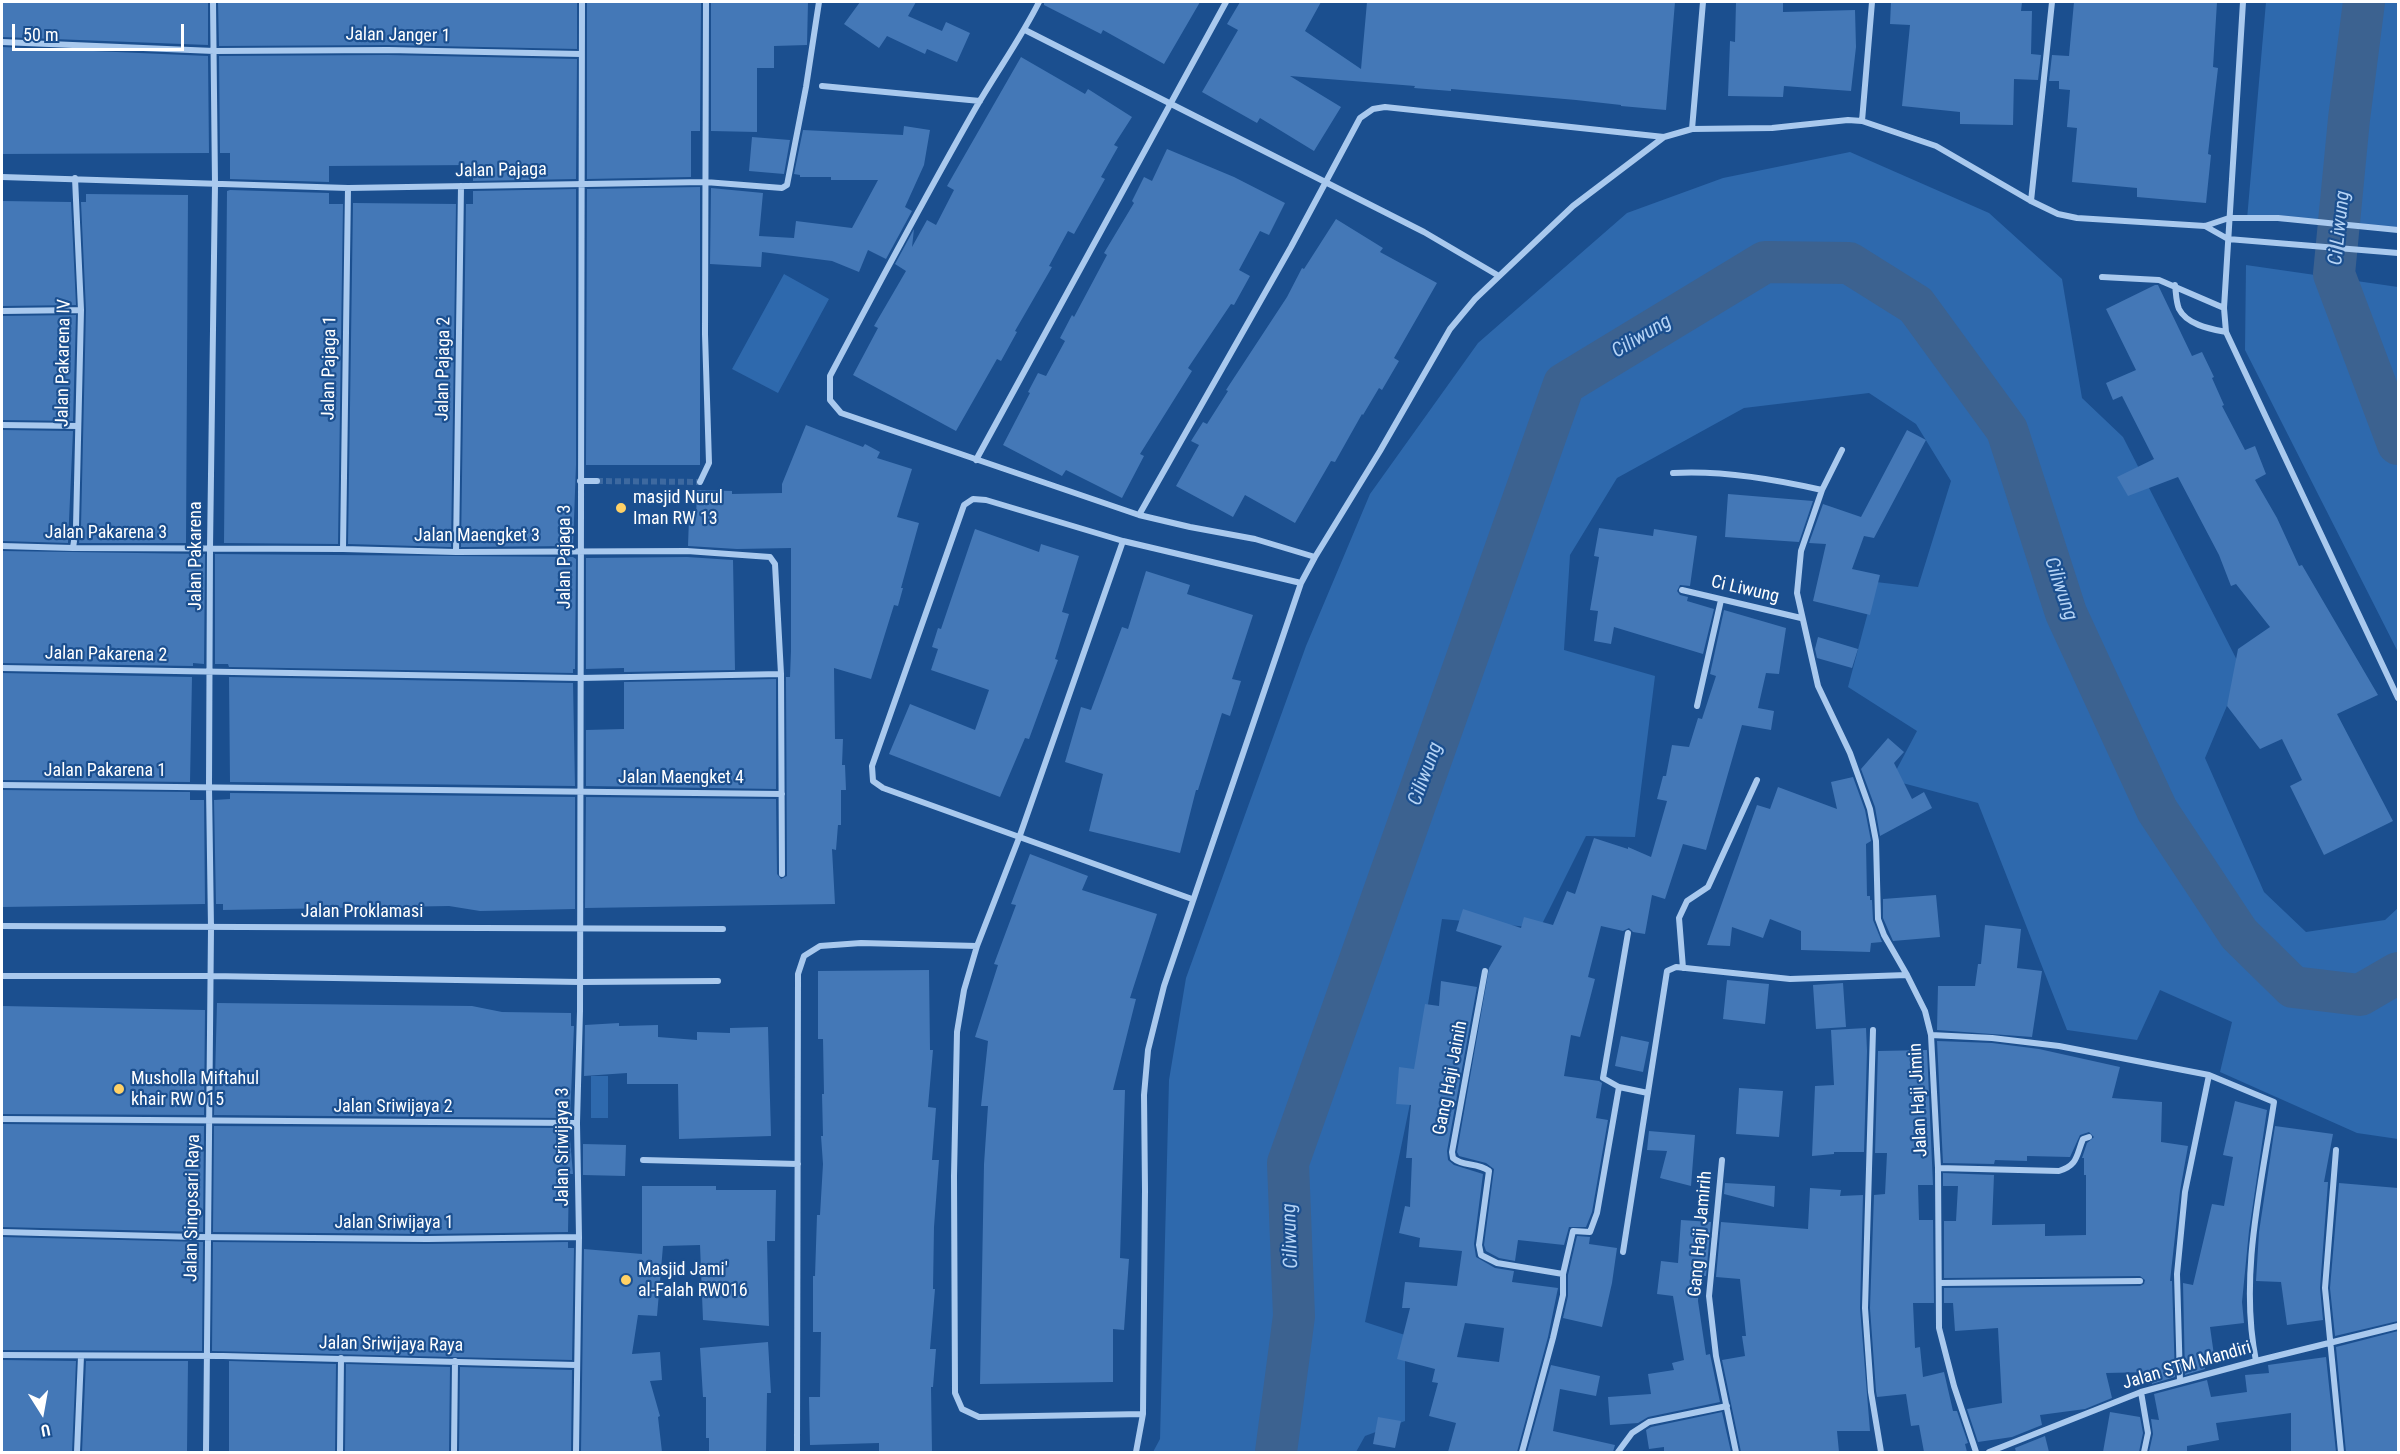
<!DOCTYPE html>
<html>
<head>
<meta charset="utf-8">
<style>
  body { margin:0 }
  #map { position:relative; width:2400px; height:1454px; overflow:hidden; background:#1b4f8f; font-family:"Roboto Condensed",sans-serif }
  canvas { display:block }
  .frame { position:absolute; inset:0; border:3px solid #fff; pointer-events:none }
  .north { position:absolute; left:12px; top:1382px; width:60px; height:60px; -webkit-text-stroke:4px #1b4f8f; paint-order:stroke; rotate:169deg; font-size:16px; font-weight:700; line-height:24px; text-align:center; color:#fff }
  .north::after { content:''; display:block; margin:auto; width:21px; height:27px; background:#fff; clip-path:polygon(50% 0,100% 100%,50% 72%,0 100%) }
  .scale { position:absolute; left:12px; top:24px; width:172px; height:27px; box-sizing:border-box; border:3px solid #fff; border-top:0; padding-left:8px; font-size:18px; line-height:21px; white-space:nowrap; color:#fff; -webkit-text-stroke:4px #1b4f8f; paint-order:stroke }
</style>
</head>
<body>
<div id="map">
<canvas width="2400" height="1454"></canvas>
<div class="frame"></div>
<div class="north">U</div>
<div class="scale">50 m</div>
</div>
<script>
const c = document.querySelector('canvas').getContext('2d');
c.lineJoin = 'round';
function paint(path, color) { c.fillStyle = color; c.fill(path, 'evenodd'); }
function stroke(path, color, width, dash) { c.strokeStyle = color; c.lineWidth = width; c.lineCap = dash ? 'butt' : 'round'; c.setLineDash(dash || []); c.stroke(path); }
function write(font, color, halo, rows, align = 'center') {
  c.font = font + ' "Roboto Condensed",sans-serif'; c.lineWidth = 4.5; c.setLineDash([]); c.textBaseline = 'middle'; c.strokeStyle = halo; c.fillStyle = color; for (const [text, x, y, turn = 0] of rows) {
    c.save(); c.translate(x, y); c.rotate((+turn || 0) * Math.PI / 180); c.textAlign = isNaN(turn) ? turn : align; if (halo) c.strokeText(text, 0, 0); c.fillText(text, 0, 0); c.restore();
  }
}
paint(new Path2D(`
  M2266,2H2398V229L2247,219Z
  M1850,152L1989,213L2062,279L2082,398L2123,437L2242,670L2205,758L2264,892L2306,932L2385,920L2398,908V1139L2357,1133L2220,1072L2232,1022L2160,990L2137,1040L2067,1030L1978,803L1891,780L1917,731L1848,687L1876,582L1918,587L1951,481L1916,424L1869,393L1744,408L1617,478L1570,555L1564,650L1655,676L1635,837L1586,836L1540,928L1442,919L1418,1065L1365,1322L1405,1335V1421L1365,1436L1356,1452H1153L1160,1439L1169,1080L1186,978L1306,646L1370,494L1478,343L1627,213L1723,178Z
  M2246,265L2398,287V652L2245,350Z
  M784,274L829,299L778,393L732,369Z
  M591,1076H608V1118H591Z`), '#2e69ad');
stroke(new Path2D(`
  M2364,2L2349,119L2334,274L2398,444
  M1276,1452L1294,1316L1288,1163L1564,384L1765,262L1849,263L1916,305L2007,430L2066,613L2157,810L2239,934L2293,987L2360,995L2398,973`), '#3c6290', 42);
paint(new Path2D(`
  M2,2H208V45L2,37Z
  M218,2H577V49L388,45L219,46Z
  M587,2H701L700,131H691V177L587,179Z
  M711,2H808L807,45L774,46V68H757V132L711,131Z
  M860,2H916L908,16L942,31L946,22L970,33L957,62L927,49L925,54L887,36L879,48L844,24Z
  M1044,2H1200L1164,64L1103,30L1101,34L1044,5Z
  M1240,2H1321L1305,31L1361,69L1367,2H1675L1666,110L1621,106V105L1576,100L1451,89V91L1414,88L1415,86L1290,76L1341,107L1314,151L1260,118L1257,123L1202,92L1238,30L1227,24Z
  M1736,2H1783V12L1855,10L1856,47L1851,91L1784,86L1783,97L1728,96L1730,41L1735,42Z
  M1891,2H2022L2021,11H2032L2031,54L2041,55L2038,80L2014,79L2013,125L1960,124V112L1902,106L1910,25L1890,24Z
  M2074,2H2217L2213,67L2218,68L2208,154L2211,155L2206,203L2137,197V188L2072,182L2077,128L2067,127L2070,90L2059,89V81H2049L2052,55L2069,56Z
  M2,47L208,56L209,153L2,154Z
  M388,55L577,59L576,179L473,181V165L329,166V182L230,179V153H220L219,56Z
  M1021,57L1085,94L1088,89L1132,117L1114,145L1118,147L1101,177L1105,179L1074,234L1068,231L1049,266L1052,267L1015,331L1017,332L1001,361L997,359L956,431L853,375L878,328L874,326L906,271L895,264L914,229L912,247L927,220L936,225L954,190L947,186Z
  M904,126L930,130L924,165L905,207L912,211L886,259L868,250L859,272L832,261L762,252L761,267L710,264L711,188L763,193L759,236L794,238L796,221L852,228L878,180H831V177H800V175L794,174L803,130L903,135Z
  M752,137L790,140L784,174L749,171Z
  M1167,149L1234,177L1285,203L1269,235L1260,231L1239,270L1250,276L1234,305L1231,304L1188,368L1192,371L1140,454L1144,456L1122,498L1066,470L1062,476L1003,445L1030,393L1028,392L1038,373L1046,376L1065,341L1060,338L1072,315L1074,317L1107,255L1104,253L1134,203L1132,201L1144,177L1152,181Z
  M700,187V465H586L587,189Z
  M576,189V465L573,546L461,547L466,204H473V191Z
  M230,190L329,193V204H343L338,544L224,543L227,191Z
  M86,194L188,195L186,543H79L81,527L86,310L81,202H86Z
  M2,201L71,202L76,305L2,306Z
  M353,203L456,204L451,547L348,544Z
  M1336,219L1383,248L1380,252L1437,283L1394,358L1399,361L1382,390L1379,388L1363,415L1362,414L1335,462L1331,461L1295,523L1245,495L1233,517L1176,486L1199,445L1191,441L1203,422L1207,424L1228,391L1226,390L1287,297L1302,268L1304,269Z
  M2155,285H2158L2192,356L2202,352L2214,377L2212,378L2224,405L2222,406L2245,450L2255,446L2266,474L2255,480L2277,518L2299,566L2302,565L2378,695L2337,714L2393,821L2324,855L2290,786L2302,780L2282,739L2260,749L2227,706L2238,649L2270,627L2236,584L2231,586L2219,555L2178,477L2128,496L2117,477L2154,459L2122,396L2113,400L2106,383L2136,370L2106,309Z
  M76,315L73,421L2,420V316Z
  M806,425L863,447L865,444L880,452L877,458L912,469L897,517L919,523L901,588H903L898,606L894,605L871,679L834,668L835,739H843L842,765H845L846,790H841V825H838L836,850L832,849L835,904L585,908L586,797L776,799L777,874L781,879L787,876L786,677H790L791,651V548L737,549L688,546L689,518H696L697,490L732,491V494L782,493V484Z
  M2,430L73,431L68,543L2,541Z
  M1907,430L1926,440L1874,538L1864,536L1852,569L1880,575L1870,615L1813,601L1826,544L1809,543L1823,504L1861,517Z
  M1728,494L1813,501L1799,542L1725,537Z
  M1599,528L1653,536L1654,529L1697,536L1690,586L1680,585L1677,591L1680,595L1688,597L1687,601L1714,609L1703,654L1614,627L1611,644L1594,641L1598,611L1590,610L1599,557L1594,556Z
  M975,529L1039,552L1041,544L1079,556L1062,612L1069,614L1055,659L1058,660L1029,739L1025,738L1000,797L889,754L910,704L975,730L989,690L931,670L938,649L932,647L938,628L941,629Z
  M2,551L205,554L204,664L193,663V666L2,663Z
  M215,554L573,557L576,559L575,669H573V673L229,667L228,664H215Z
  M687,557L733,560L735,670L624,672V668L586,669V558Z
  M1146,571L1190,585L1187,594L1253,615L1232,679L1241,681L1230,716L1222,713L1198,790H1196L1180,853L1089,831L1103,774L1065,762L1081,707L1091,710L1122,627L1128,629Z
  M1724,610L1786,628L1779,674L1766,673L1758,708L1774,711L1771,730L1742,725L1706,850L1683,844L1665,899L1652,895L1645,934L1633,932L1629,928L1623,931L1601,926L1588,977L1595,979L1580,1037L1571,1035L1564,1076L1599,1081L1602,1083L1596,1118L1608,1120L1592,1212L1586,1227H1569L1564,1245L1518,1240L1515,1261L1499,1258L1486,1251L1484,1245L1494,1169L1486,1163L1459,1156L1457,1152L1489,968L1502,946L1456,931L1463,909L1521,928L1524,917L1553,925L1567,891L1575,894L1594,838L1628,849V847L1651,857L1667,801L1657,799L1663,776H1666L1672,745L1689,747L1698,718L1702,719L1716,676L1710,674Z
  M1818,637L1858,649L1852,668L1817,658L1815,649Z
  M2,673L192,677L190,782L2,780Z
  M229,677L573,683L575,786L230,782Z
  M776,679V789L586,786V730L624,729V682Z
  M1888,738L1904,752L1894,763L1912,799L1924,792L1932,808L1880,836L1875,807L1861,769Z
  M1853,777L1865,810L1871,841L1866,844L1867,896H1870V900H1872L1873,920L1882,942L1871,943L1870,952L1801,950V931L1770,919L1763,938L1732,927L1730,946L1707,945L1757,805L1770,809L1778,787L1837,809L1831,782Z
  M2,790L190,792V800H204L205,904L2,907Z
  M230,793L575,797V909L480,911L449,906L223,910V904H216L214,800L230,799Z
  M1030,854L1088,876L1082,890L1157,914L1130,998L1136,999L1113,1090H1125L1120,1258L1129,1259L1124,1330L1113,1329V1382L980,1384L984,1164L988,1106H981L988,1041L975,1037L998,965L994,964L1016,905L1011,904Z
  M1936,895L1940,937L1893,941L1883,918V899Z
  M1985,925L2021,929L2017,968L2042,971L2032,1037L1937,1030L1938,986H1975L1978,964H1981Z
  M929,970L930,1050H933L928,1107L936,1108L932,1160H939L934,1227L933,1289H935L930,1349H936L933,1387H931L932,1452H879V1443L810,1445L809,1397H820L821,1332H813V1276H815L817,1215H820L823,1164L821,1136H823L822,1094H824L823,1039H818V971Z
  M1727,980L1769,984L1765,1024L1723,1019Z
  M1441,981L1477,987L1447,1151L1448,1160L1454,1165L1483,1174L1474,1244L1476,1257L1495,1268L1514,1271L1512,1282L1558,1288L1548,1337L1517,1452H1448L1456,1423L1429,1416L1438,1383L1432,1382L1435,1369L1397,1359L1410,1308H1402L1405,1282L1457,1286L1462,1251L1419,1247L1420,1238L1399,1233L1405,1206L1410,1207L1412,1158H1406L1411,1105L1396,1104L1399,1067L1414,1069L1425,1004L1439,1006ZM1465,1323L1504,1328L1499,1362L1457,1357Z
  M1843,983L1846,1027L1816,1029L1813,985Z
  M217,1003L472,1006L502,1012L571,1013V1026H574L570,1118L214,1115Z
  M2,1006L205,1010L204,1115L2,1114Z
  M619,1023V1026L658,1025V1037L697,1040V1032L730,1033V1028L768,1027L771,1136L679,1139L678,1084H627V1073L584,1076L585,1025Z
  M1866,1028L1867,1051L1864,1152H1834V1154L1812,1156L1815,1086L1834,1085L1831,1030Z
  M1621,1036L1649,1042L1643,1072L1615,1066Z
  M1937,1041L1992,1043L2039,1049L2120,1067L2112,1098L2162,1102L2161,1142L2188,1146L2180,1191L2170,1281H2172L2175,1377L2152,1384L2150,1372L2106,1373L2112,1398L2085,1409L2040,1415L2042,1425L2012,1437L1978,1442L1967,1409L2002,1403L1998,1328L1955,1331L1953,1303H1944V1288L2140,1286L2144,1284L2145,1280L2140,1276L1944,1278V1221H1956L1958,1186H1943V1173L1994,1175L1992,1225L2045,1224V1236L2086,1235V1175H2084V1158H2082L2087,1143L2094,1137L2089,1132L2080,1135L2070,1157L2027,1156V1161L1995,1160L1994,1164L1943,1163Z
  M1927,1050L1933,1185H1918L1919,1220H1933L1934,1303H1913L1915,1348L1920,1347L1923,1377L1944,1372L1953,1411H1957L1968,1443L1965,1444L1967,1452H1924L1919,1425L1911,1426L1906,1394L1877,1397L1876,1391L1870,1308L1874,1195L1885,1194L1887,1153H1875L1878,1051Z
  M1739,1088L1783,1091L1779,1137L1736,1134Z
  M2235,1101L2267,1110L2249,1231L2242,1302L2244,1323L2210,1327L2215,1362L2204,1363L2205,1369L2185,1375L2183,1283L2193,1285L2212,1204L2224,1206L2233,1157L2223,1155Z
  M2,1124L204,1126L203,1232L2,1227Z
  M214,1126L569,1128L573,1174H569L568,1232L427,1234L213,1232Z
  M2275,1126L2333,1134L2324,1182H2328L2320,1288L2323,1320L2287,1325L2281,1282L2256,1281L2259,1232Z
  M1649,1131L1695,1135L1691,1186L1660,1178L1667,1151L1647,1150Z
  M583,1144L626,1145L625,1176L583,1175Z
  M1725,1183L1775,1186L1774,1207L1724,1194Z
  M2339,1183L2398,1188V1321L2335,1336L2330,1288Z
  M642,1186H716V1190H776L775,1241H767L769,1326L703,1320L700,1245L663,1246L657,1316L638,1315L632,1354L660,1352L662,1380L650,1381L660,1416L658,1417L662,1452H581L584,1249L642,1254Z
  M1810,1188L1841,1190L1840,1196L1863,1195L1860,1308L1870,1431H1837L1839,1452H1741L1722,1360L1745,1356L1742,1336H1746L1740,1279L1716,1277L1721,1222L1808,1229Z
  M1681,1220L1711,1222L1706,1276H1700L1698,1301L1706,1355L1710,1354L1720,1402L1648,1417L1638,1423L1610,1425L1608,1397L1651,1394L1648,1374L1674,1370L1672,1363L1684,1360L1673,1296L1657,1294L1661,1261L1678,1263Z
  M1577,1236L1590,1237L1589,1244L1617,1248L1612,1283L1602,1327L1563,1318L1568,1296V1275Z
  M2,1237L203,1242L202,1351L2,1350Z
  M213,1242L427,1244L568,1242V1248H574L572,1360L212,1351Z
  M2398,1331V1452H2346L2336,1347Z
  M768,1342L771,1393H767L766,1452H709V1438H706V1397H703L700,1348Z
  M2326,1357L2336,1452H2291V1413L2216,1423L2219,1440L2187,1446V1452H2149L2153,1434L2151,1419L2159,1420L2154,1394L2207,1380L2211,1397L2247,1392L2245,1375L2269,1373L2268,1365Z
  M2,1360L76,1361L72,1452H2Z
  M86,1361H188L187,1452H82Z
  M229,1361L336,1364L335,1452H229Z
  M346,1364L450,1367L449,1452H345Z
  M1551,1365L1600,1376L1596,1396L1560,1389L1553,1431L1615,1445L1613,1452H1527Z
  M460,1367L572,1370L571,1452H459Z
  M1722,1412L1731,1452H1664V1447L1649,1449L1646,1430L1651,1427Z
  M2110,1412L2140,1417L2143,1433L2139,1452H2103Z
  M1378,1417L1401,1421L1395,1448L1373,1444Z
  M2045,1436L2049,1452H2016L2015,1448Z`), '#4478b7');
stroke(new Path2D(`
  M597,481L700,482`), '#3d69a0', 6, [6, 3]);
stroke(new Path2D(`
  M1039,2C1020,40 995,74 974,111C924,199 877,287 830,376V400L841,413L1139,515L1190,527L1255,539L1315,557
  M2243,2L2224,308L2226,332L2398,698
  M1025,30L1424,232L1499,276
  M2,42L214,51L388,50L581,54
  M822,86L980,101
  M1862,121L1872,2
  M1692,129L1703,2
  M2,177L348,188L705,182L782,188L787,185L806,87L819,2
  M2031,201L2052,2
  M2205,226L2228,239L2398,253
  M2102,277L2159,280L2224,308
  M2175,285C2176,292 2176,302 2179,309C2187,325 2211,329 2226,332
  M2,311L81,310
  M2,425L78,426
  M1842,450L1822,490L1801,551L1797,593L1818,686L1850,753L1870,809L1876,841L1878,919L1884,935L1907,975L1925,1011L1931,1035L1938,1168L1939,1328L1954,1386L1976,1452
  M976,460L1226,2
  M1673,473C1722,470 1774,479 1822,490
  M580,481H597
  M700,482L709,463L705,334L706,2
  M1139,515L1291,247L1360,118L1373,109L1385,107L1664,137
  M1123,541L1019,838L977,946L964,990L957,1032L954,1176L955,1393L962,1409L979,1417L1143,1414
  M2,546L73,548L343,549L456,552L687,551L770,557L775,564L781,674L782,874
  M73,548L76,527L81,310L75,178
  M343,549L348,188
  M456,552L461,186
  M1682,590L1801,618
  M2,668L580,678L781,674
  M1697,706L1721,600
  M2,785L782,794
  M1192,899L883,788L873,781L872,766L964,505L973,499L986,500L1123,541L1301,583
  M2,926L723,929
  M1628,933L1603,1078L1619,1087L1648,1093
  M1683,968L1679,918L1687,901L1708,887L1757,780
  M1485,971L1452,1152L1453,1158C1463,1167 1477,1162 1489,1171L1479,1245L1481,1255L1497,1263L1563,1274V1295L1553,1338L1522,1452
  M2,976H210L580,982L718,981
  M1873,1030L1865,1308L1871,1392L1881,1452
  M1931,1035L1992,1038L2059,1046L2209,1075L2274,1102C2261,1187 2239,1276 2256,1361
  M2,1119L577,1123
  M2336,1150L2325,1288L2341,1452
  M643,1160L798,1164
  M1722,1160L1709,1296L1716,1356L1736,1452
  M1938,1168L2059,1171C2078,1165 2076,1156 2083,1139L2089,1137
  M2,1232L196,1237L427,1239L579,1237
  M1623,1252L1667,971L1676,967L1790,979L1907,975
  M1563,1274L1573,1231L1590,1232L1597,1213L1619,1087
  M1939,1283L2140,1281
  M2,1355L223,1356L576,1365
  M2180,1381L2177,1274L2185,1192L2209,1075
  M2141,1392L2148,1433L2144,1452
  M77,1452L81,1356
  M206,1452L211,928L209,787L210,548L215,184L213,2
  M340,1452L341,1358
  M454,1452L455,1361
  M576,1452L579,1237L577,1123L580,1011L582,2
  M797,1452L798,974L804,956L820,946L861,943L977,946
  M1136,1452L1143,1414L1145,1190L1144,1095L1148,1050L1164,986L1301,583L1315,557L1380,451L1450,329L1475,299L1573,206L1664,137L1692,129L1772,128L1848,120L1862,121L1936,146L2031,201L2058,214L2077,218L2205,226L2229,218H2278L2398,230
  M1618,1452L1632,1433L1649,1422L1727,1406
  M1989,1452L2141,1392L2256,1361L2398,1326`), '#a9c9ee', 6);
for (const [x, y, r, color] of [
  [621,508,6,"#ffd166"],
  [119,1089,6,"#ffd166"],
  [626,1280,6,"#ffd166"]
]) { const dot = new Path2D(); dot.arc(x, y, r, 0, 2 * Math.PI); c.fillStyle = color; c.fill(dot); stroke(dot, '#1b4f8f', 2); }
write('18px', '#fff', '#1b4f8f', [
  ["Jalan Janger 1",398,36,1],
  ["Jalan Pajaga",501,171,-1],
  ["Jalan Pakarena IV",64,363,-89],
  ["Jalan Pajaga 1",330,368,-89],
  ["Jalan Pajaga 2",444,369,-89],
  ["Jalan Pakarena 3",106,533],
  ["Jalan Maengket 3",477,536],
  ["Jalan Pakarena",196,556,-90],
  ["Jalan Pajaga 3",565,557,-90],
  ["Ci Liwung",1745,590,13],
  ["Jalan Pakarena 2",106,655,1],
  ["Jalan Pakarena 1",105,771],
  ["Jalan Maengket 4",681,778],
  ["Jalan Proklamasi",362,912],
  ["Gang Haji Jainih",1451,1078,-79],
  ["Jalan Haji Jimin",1919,1100,-93],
  ["Jalan Sriwijaya 2",393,1107],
  ["Jalan Sriwijaya 3",563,1147,-90],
  ["Jalan Singosari Raya",193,1208,-89],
  ["Jalan Sriwijaya 1",394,1223],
  ["Gang Haji Jamirih",1701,1234,-85],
  ["Jalan Sriwijaya Raya",391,1345,1],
  ["Jalan STM Mandiri",2187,1366,-16]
]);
write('18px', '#fff', '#1b4f8f', [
  ["masjid Nurul",633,498],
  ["Iman RW 13",633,519],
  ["Musholla Miftahul",131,1079],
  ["khair RW 015",131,1100],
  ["Masjid Jami'",638,1270],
  ["al-Falah RW016",638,1291]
], 'left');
write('italic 20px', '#b5d3f5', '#1b4f8f', [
  ["Ci Liwung",2340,228,-84],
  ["Ciliwung",1642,337,-31],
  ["Ciliwung",2060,589,71],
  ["Ciliwung",1426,774,-70],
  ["Ciliwung",1291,1236,-92]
]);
</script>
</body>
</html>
